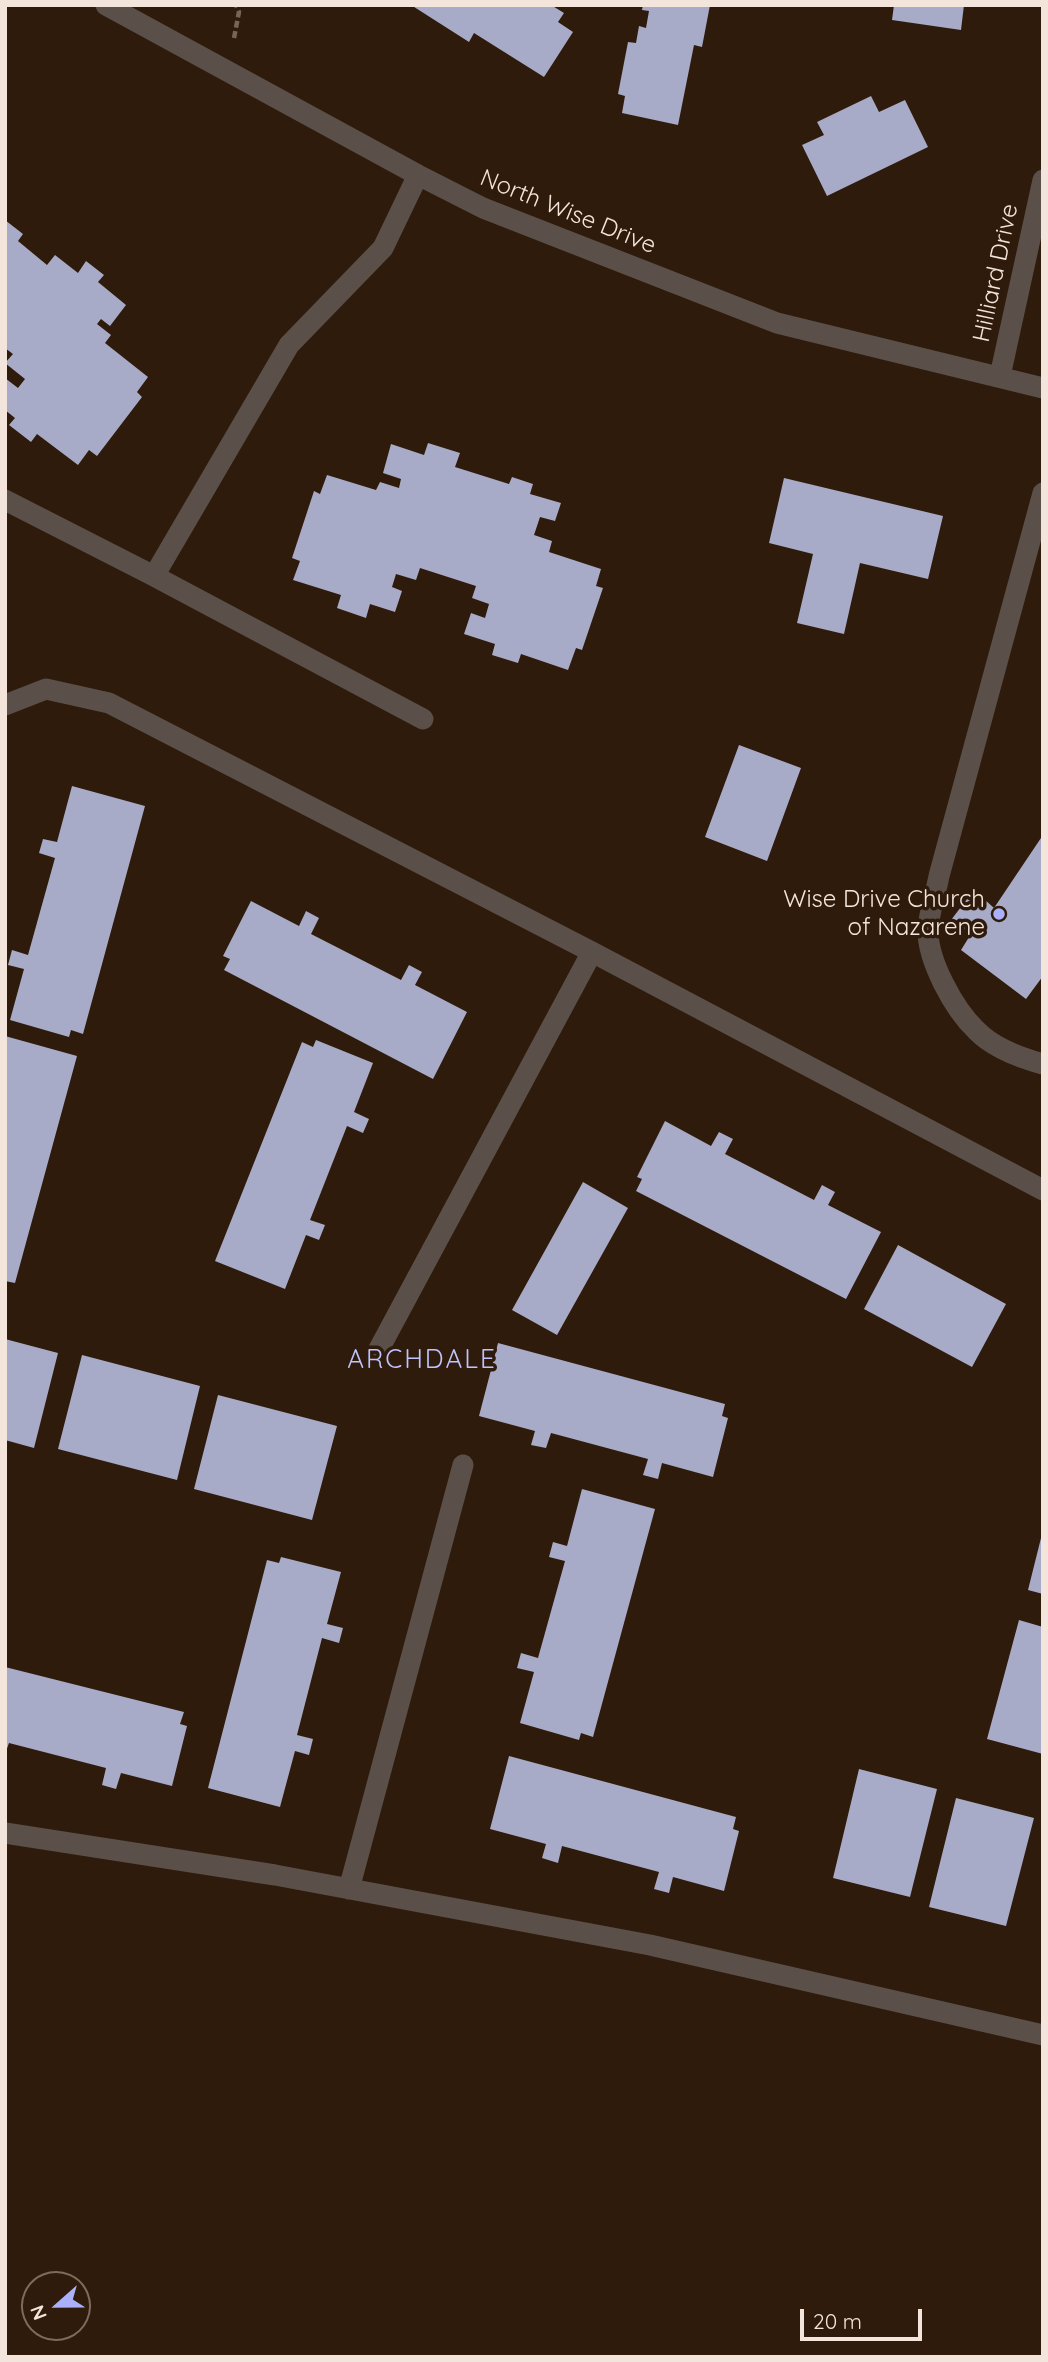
<!DOCTYPE html>
<html>
<head>
<meta charset="utf-8">
<style>
  body { margin:0 }
  #map { position:relative; width:1048px; height:2362px; overflow:hidden; background:#2f1b0b; font-family:Quicksand,sans-serif }
  canvas { display:block }
  .frame { position:absolute; inset:0; border:7px solid #f3e5db; pointer-events:none }
  .north { position:absolute; left:21px; top:2271px; width:70px; height:70px; box-sizing:border-box; background:#2f1b0b; border:2px solid #7d6c5e; border-radius:50%; rotate:249deg; font-size:19px; font-weight:700; line-height:28px; text-align:center; color:#f3e5db }
  .north::after { content:''; display:block; margin:auto; width:24px; height:32px; background:#aab0fb; clip-path:polygon(50% 0,100% 100%,50% 72%,0 100%) }
  .scale { position:absolute; left:800px; top:2309px; width:122px; height:32px; box-sizing:border-box; border:4px solid #f3e5db; border-top:0; padding-left:9px; font-size:21px; line-height:24px; white-space:nowrap; color:#f3e5db; -webkit-text-stroke:5px #2f1b0b; paint-order:stroke }
</style>
</head>
<body>
<div id="map">
<canvas width="1048" height="2362"></canvas>
<div class="frame"></div>
<div class="north">N</div>
<div class="scale">20 m</div>
</div>
<script>
const c = document.querySelector('canvas').getContext('2d');
c.lineJoin = 'round';
function paint(path, color) { c.fillStyle = color; c.fill(path, 'evenodd'); }
function stroke(path, color, width, dash) { c.strokeStyle = color; c.lineWidth = width; c.lineCap = dash ? 'butt' : 'round'; c.setLineDash(dash || []); c.stroke(path); }
function write(font, color, halo, rows, align = 'center') {
  c.font = font + ' Quicksand,sans-serif'; c.lineWidth = 7; c.setLineDash([]); c.textBaseline = 'middle'; c.strokeStyle = halo; c.fillStyle = color; for (const [text, x, y, turn = 0] of rows) {
    c.save(); c.translate(x, y); c.rotate((+turn || 0) * Math.PI / 180); c.textAlign = isNaN(turn) ? turn : align; if (halo) c.strokeText(text, 0, 0); c.fillText(text, 0, 0); c.restore();
  }
}
paint(new Path2D(`
  M411,5H551L564,13L558,22L573,32L544,77L474,33L469,42Z
  M643,5H710L702,47L694,45L678,125L622,113L625,96L618,94L628,42L636,43L639,26L646,28L649,11L642,10Z
  M894,5H964L961,30L892,20Z
  M871,96L879,112L905,100L928,147L827,196L802,145L824,135L817,122Z
  M5,220L23,234L18,241L47,265L55,255L78,273L86,261L104,275L98,282L126,305L110,326L101,319L97,324L111,335L105,343L148,377L137,392L142,397L97,456L89,450L78,465L37,434L31,442L9,425L15,418L5,410V378L18,388L25,379L5,363L13,354L5,348Z
  M428,443L460,453L455,467L509,484L512,477L533,484L530,494L561,503L555,521L540,517L534,535L552,541L549,552L601,569L596,586L603,588L582,650L576,648L568,670L521,654L518,663L492,655L495,644L464,634L471,613L485,618L489,604L472,598L476,586L420,568L416,580L396,574L392,587L402,591L395,612L370,604L366,618L337,608L341,595L293,580L300,561L292,558L314,491L320,494L327,475L376,490L380,482L399,488L401,479L383,473L391,444L424,455Z
  M784,478L943,516L928,579L860,563L844,634L797,623L813,554L769,543Z
  M739,745L801,768L767,861L705,837Z
  M72,786L145,806L83,1034L71,1030L69,1037L10,1020L24,969L8,965L12,950L28,955L55,858L39,853L43,839L57,842Z
  M1043,835V976L1026,999L961,950L971,934L951,920L974,890L994,908Z
  M251,901L299,926L306,911L319,918L311,934L401,980L409,965L422,972L415,985L467,1012L433,1079L224,970L230,959L223,956Z
  M5,1036L77,1056L15,1283L5,1281Z
  M316,1040L373,1063L354,1112L369,1119L363,1133L347,1126L310,1220L325,1225L319,1240L306,1235L285,1289L215,1261L302,1042L313,1047Z
  M665,1121L711,1146L719,1132L733,1139L725,1154L814,1200L822,1185L835,1192L828,1205L881,1232L846,1299L636,1191L642,1179L637,1177Z
  M583,1182L628,1208L557,1335L512,1310Z
  M898,1245L1006,1304L972,1367L864,1309Z
  M5,1339L58,1353L34,1448L5,1440Z
  M498,1343L725,1404L722,1416L728,1418L713,1477L662,1463L658,1479L643,1475L648,1459L551,1433L546,1448L531,1445L535,1431L479,1416Z
  M82,1355L200,1386L177,1480L58,1449Z
  M218,1395L337,1426L312,1520L194,1489Z
  M582,1489L655,1509L593,1737L581,1733L579,1740L520,1723L534,1672L517,1668L521,1653L538,1658L565,1561L549,1557L553,1542L567,1546Z
  M1042,1534L1043,1535V1594L1028,1590Z
  M281,1557L341,1572L327,1624L343,1628L339,1643L322,1638L297,1735L313,1739L309,1755L295,1751L280,1807L208,1788L267,1560L279,1563Z
  M1019,1620L1043,1627V1754L987,1739Z
  M5,1667L184,1712L180,1724L187,1726L172,1786L121,1773L116,1789L102,1785L106,1768L9,1743L5,1754Z
  M509,1756L736,1817L733,1829L739,1831L724,1891L673,1877L669,1893L654,1889L659,1872L562,1846L558,1863L542,1858L546,1844L490,1829Z
  M859,1769L937,1789L910,1897L833,1878Z
  M956,1798L1034,1818L1006,1926L929,1907Z`), '#a8abc7');
stroke(new Path2D(`
  M234,38L239,12L236,5`), '#776658', 4.5, [7, 3.5]);
stroke(new Path2D(`
  M106,5L418,175L483,208L777,323L1043,388
  M418,175L383,248L289,345L154,576L423,719
  M1000,376L1043,180
  M1043,493L939,876C936,893 929,912 928,929C927,960 954,1009 976,1030C992,1047 1021,1058 1043,1064
  M5,500L154,576
  M5,705L46,689L109,703L592,952L1043,1190
  M379,1349L592,952
  M5,1833L275,1875L650,1945L1043,2035
  M349,1889L463,1465`), '#5a5049', 21);
for (const [x, y, r, color] of [
  [999,914,7,"#aab0fb"]
]) { const dot = new Path2D(); dot.arc(x, y, r, 0, 2 * Math.PI); c.fillStyle = color; c.fill(dot); stroke(dot, '#2f1b0b', 2.5); }
write('24px', '#f3e5db', '#2f1b0b', [
  ["North Wise Drive",568,212,22],
  ["Hilliard Drive",996,273,-78]
]);
write('24px', '#f3e5db', '#2f1b0b', [
  ["Wise Drive Church",985,900],
  ["of Nazarene",985,928]
], 'right');
c.letterSpacing = '2px';
write('26px', '#bec4fd', '#2f1b0b', [
  ["ARCHDALE",422,1360]
]);
c.letterSpacing = '0px';
</script>
</body>
</html>
